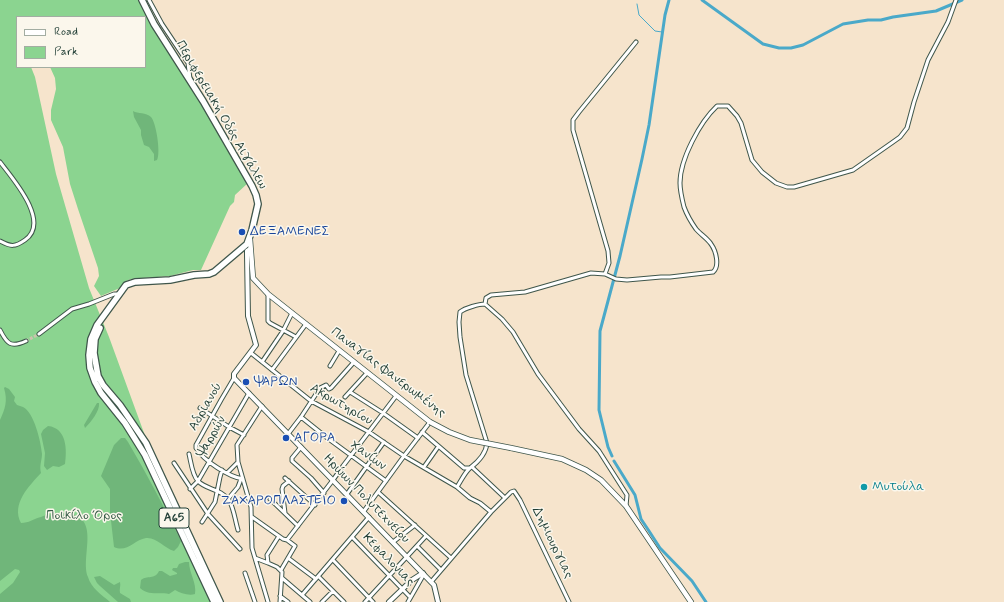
<!DOCTYPE html>
<html>
<head>
<meta charset="utf-8">
<style>
  body { margin:0 }
  #map { position:relative; width:1004px; height:602px; overflow:hidden; background:#f6e4cc; font-family:Mynerve,sans-serif }
  canvas { display:block }
  .legend { position:absolute; left:16px; top:16px; width:130px; height:52px; box-sizing:border-box; background:#fbf7ec; border:1px solid #a3ada2; margin:0; padding:5px 7px; list-style:none; font-size:12px; color:#1f3d34 }
  .legend li { display:flex; align-items:center; gap:8px; height:20px }
  .legend b { width:20px; border:1px solid #a3ada2 }
</style>
</head>
<body>
<div id="map">
<canvas width="1004" height="602"></canvas>
<ul class="legend">
<li><b style="height:5px;background:#fff"></b>Road</li>
<li><b style="height:11px;background:#8bd490"></b>Park</li>
</ul>
</div>
<script>
const c = document.querySelector('canvas').getContext('2d');
c.lineJoin = 'round';
function paint(path, color) { c.fillStyle = color; c.fill(path, 'evenodd'); }
function stroke(path, color, width, dash) { c.strokeStyle = color; c.lineWidth = width; c.lineCap = dash ? 'butt' : 'round'; c.setLineDash(dash || []); c.stroke(path); }
function write(font, color, halo, rows, align = 'center') {
  c.font = font + ' Mynerve,sans-serif'; c.lineWidth = 3; c.setLineDash([]); c.textBaseline = 'middle'; c.strokeStyle = halo; c.fillStyle = color; for (const [text, x, y, turn = 0] of rows) {
    c.save(); c.translate(x, y); c.rotate((+turn || 0) * Math.PI / 180); c.textAlign = isNaN(turn) ? turn : align; if (halo) c.strokeText(text, 0, 0); c.fillText(text, 0, 0); c.restore();
  }
}
paint(new Path2D(`
  M0,0H139L145,13L200,99L248,183L235,195L234,202L230,206L201,270H193L170,276L131,279L126,281L120,288L101,296L94,286L99,276L98,268L78,209L70,184L63,147L51,120V110L56,89L55,78L50,67H145V17H17V67H31L35,77L56,174L89,288L109,337L163,485L224,602H0Z`), '#8bd490');
paint(new Path2D(`
  M133,111C138,114 146,112 151,117C156,122 161,153 157,160L154,161V154L149,147L144,145L141,135V130L134,117Z
  M5,387L9,389L15,397L14,401L17,405C19,406 21,406 23,407C34,412 41,442 42,454C42,460 39,466 41,473C29,486 11,504 21,523C29,523 33,519 41,517C48,514 61,512 69,513C101,519 80,557 88,577C91,588 102,595 110,602H0V594L13,583L20,572L19,570L15,569L0,581V420C5,409 8,401 4,388Z
  M97,403H99C100,411 91,422 85,428L84,425Z
  M48,426C67,428 67,450 65,464L59,467L53,466L47,470L44,466L45,453L41,434L43,430Z
  M121,438H125L128,442C147,474 164,507 181,541L178,547L174,551C164,548 157,537 146,538C134,540 127,553 114,547L110,512V489L101,476L114,445Z
  M185,562H189C189,573 197,583 195,594C189,596 180,593 175,590L169,594C160,592 148,596 140,588L141,580C147,575 155,580 159,571H162L170,576L177,574V573L172,570L173,568H177L179,564Z
  M100,576L114,585L120,582C121,586 119,589 120,593L130,599L131,602H118L100,586L97,583L94,577Z`), '#70b67a');
stroke(new Path2D(`
  M637,4L639,15L655,31L662,32`), '#4aa9c9', 1);
stroke(new Path2D(`
  M702,0L763,44L779,48H791L803,45L843,24L868,20H881L893,17L936,11L962,0
  M612,456L608,447L599,410L600,331L620,256L642,159L649,125L665,15L669,0
  M614,461L635,495L641,519L649,531L660,548L692,581L706,602`), '#4aa9c9', 3);
stroke(new Path2D(`
  M26,341L39,334`), '#cbc3ae', 3, [3, 1.5]);
const minor = new Path2D(`
  M149,0L162,24L188,63L190,79
  M0,162C13,179 51,222 25,240C15,247 11,247 0,241
  M605,274L609,263L608,251L573,130V120L579,112L636,42
  M268,294V321L270,323L296,337
  M0,330C7,344 11,348 26,341
  M39,334L72,309L89,304L114,294H119
  M251,353L311,401L369,432L404,456L457,487L470,498L480,503L491,512
  M262,362L283,331L292,313
  M330,366L339,351
  M272,370L306,324
  M234,378L221,400L196,445V448C204,461 229,477 243,479
  M350,392L383,413L418,438
  M345,397L367,373
  M262,406L237,445L238,462L251,507L252,548L268,602
  M200,408L229,427L244,435
  M301,417L326,437L386,481
  M422,432L464,468H469
  M288,434L301,417L320,388L326,385L329,389L331,388L354,362
  M301,447L292,458V461L311,478L324,493
  M189,454C191,462 192,475 198,481C206,490 220,488 229,500C234,509 235,520 238,530
  M174,463L208,514L240,549
  M424,467L438,447
  M472,467L505,498
  M227,473L238,462
  M285,478L315,505
  M457,487C461,481 465,472 470,468C478,462 486,454 487,443L466,375L460,337L459,322L460,312C465,308 479,304 485,304
  M190,489L198,481L249,393
  M378,492L451,558
  M347,494L384,442
  M228,499L238,487L241,479
  M270,499L298,526
  M626,506L627,495L599,451L579,429L538,374L513,332L502,319L485,304L486,298L491,295L525,292L591,273L605,274L616,279L627,280L661,277H670L713,272C720,266 716,251 711,244C707,238 700,234 696,229C691,222 687,215 684,207C682,199 680,191 680,183C680,159 700,122 717,106H728L737,116L741,123L752,160L762,172L776,183L787,187H794L853,170L893,142L900,137L907,128L914,102L928,60L948,22L956,0
  M364,511L404,456L430,422
  M285,513L282,489L283,486L289,481
  M252,517L283,539L287,540L333,480L343,466L396,396
  M202,522L215,502L220,477L222,470
  M279,536L267,555L268,563L277,567L282,572L280,602
  M352,537L410,597
  M393,542L415,525
  M417,546L441,570
  M255,558L268,563
  M288,558L316,579
  M333,560L373,602
  M281,570L295,546L287,540
  M245,573L255,602
  M319,577L344,602
  M282,578L310,602
  M431,582L491,512L511,492L514,491L520,500L569,602
  M302,595L369,517
  M280,596L288,602
  M322,602L333,591
  M365,602L426,536
  M408,602L424,574`);
const tertiary = new Path2D(`
  M250,249L247,251V254L248,316L256,345L234,374V378L431,582L434,585L438,602
  M389,602L412,580L423,573`);
const secondary = new Path2D(`
  M250,239L253,278L268,294L430,422
  M511,448L562,459L586,470L601,480L626,506L691,602`);
const trunk = new Path2D(`
  M142,0L154,24L203,101L252,186L256,195L258,204L252,230L247,244L214,272L209,274L194,275L170,280L135,282L126,285L97,325L91,339L89,355L90,368L95,382L101,393L125,423L145,455L214,602
  M100,328L95,339L94,353L98,376L103,385L120,405L146,443L220,602`);
stroke(minor, '#3f564b', 5);
stroke(tertiary, '#3f564b', 6);
stroke(secondary, '#3f564b', 6);
stroke(trunk, '#3f564b', 8);
stroke(minor, '#fff', 3);
stroke(tertiary, '#fff', 4);
stroke(secondary, '#fff', 4.5);
stroke(trunk, '#fff', 5.5);
const secondaryBridge = new Path2D(`
  M430,422L449,432L470,440L511,448`);
stroke(secondaryBridge, '#3f564b', 6, []);
stroke(secondaryBridge, '#fff', 4.5);
for (const [x, y, r, color] of [
  [242,232,4,"#1a4fb4"],
  [246,382,4,"#1a4fb4"],
  [286,438,4,"#1a4fb4"],
  [864,487,4,"#0f9aa8"],
  [344,501,4,"#1a4fb4"]
]) { const dot = new Path2D(); dot.arc(x, y, r, 0, 2 * Math.PI); c.fillStyle = color; c.fill(dot); stroke(dot, '#fbf7ec', 1.5); }
for (const [x, y, w] of [
  [174,518,30]
]) { const box = new Path2D(); box.roundRect(x - w / 2, y - 10, w, 20, 3); c.fillStyle = '#fbf7ec'; c.fill(box); stroke(box, '#1f3d34', 1); }
write('bold 12px', '#1f3d34', null, [
  ["Α65",174,518]
]);
write('13px', '#1f3d34', '#fbf7ec', [
  ["Περιφερειακή Οδός Αιγάλεω",221,115,60],
  ["Παναγίας Φανερωμένης",388,373,37],
  ["Ακρωτηρίου",341,405,30],
  ["Αδριανού",206,407,-60],
  ["Ψαρρών",212,437,-60],
  ["Χανίων",368,456,36],
  ["Ηρώων Πολυτεχνείου",366,499,46],
  ["Δημιουργιας",552,543,64],
  ["Κεφαλονιας",388,560,46]
]);
write('13px', '#164399', '#fbf7ec', [
  ["ΔΕΞΑΜΕΝΕΣ",250,232],
  ["ΨΑΡΩΝ",254,382],
  ["ΑΓΟΡΑ",294,438],
  ["ΖΑΧΑΡΟΠΛΑΣΤΕΙΟ",336,501,"right"]
], 'left');
write('13px', '#0d838f', '#fbf7ec', [
  ["Μυτούλα",872,487]
], 'left');
write('13px', '#355b46', '#fbf7ec', [
  ["Ποικίλο Όρος",84,516]
]);
</script>
</body>
</html>
